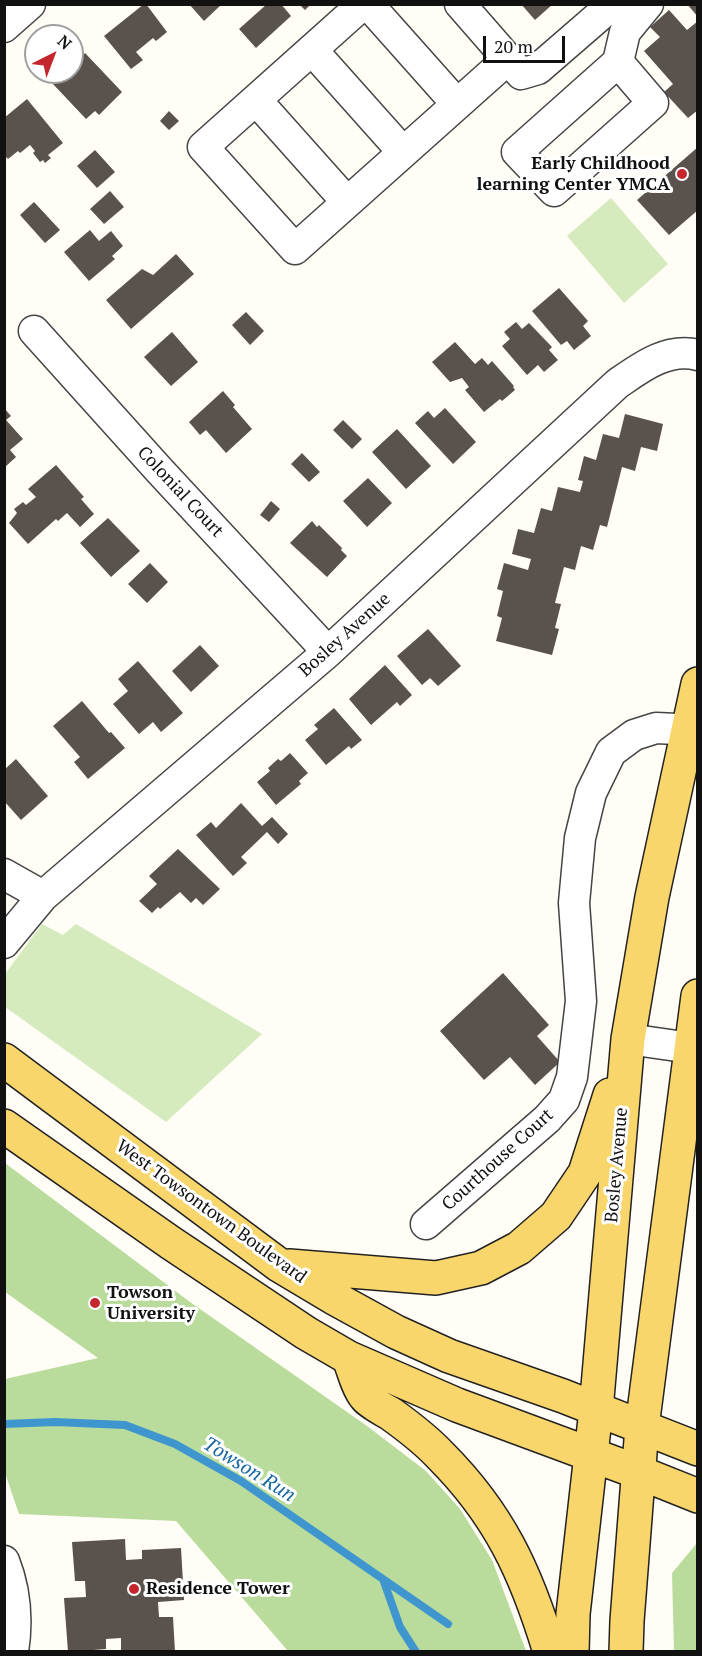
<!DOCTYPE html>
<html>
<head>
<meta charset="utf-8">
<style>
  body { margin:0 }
  #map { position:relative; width:702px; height:1656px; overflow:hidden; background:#fffdf5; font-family:"PT Serif",serif }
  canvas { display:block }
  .frame { position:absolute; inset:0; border:6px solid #111; pointer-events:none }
  .north { position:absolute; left:24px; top:24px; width:60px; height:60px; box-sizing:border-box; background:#fff; border:2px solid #a0a0a0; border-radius:50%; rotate:42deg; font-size:16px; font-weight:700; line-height:24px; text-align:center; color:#111 }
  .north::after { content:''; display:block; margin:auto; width:21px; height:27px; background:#c4262e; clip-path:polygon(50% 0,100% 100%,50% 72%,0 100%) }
  .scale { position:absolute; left:483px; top:36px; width:82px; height:27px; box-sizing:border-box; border:3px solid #111; border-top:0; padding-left:8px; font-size:18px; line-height:21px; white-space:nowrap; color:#111; -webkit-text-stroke:4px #fff; paint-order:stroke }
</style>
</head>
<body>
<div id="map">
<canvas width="702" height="1656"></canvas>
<div class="frame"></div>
<div class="north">N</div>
<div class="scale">20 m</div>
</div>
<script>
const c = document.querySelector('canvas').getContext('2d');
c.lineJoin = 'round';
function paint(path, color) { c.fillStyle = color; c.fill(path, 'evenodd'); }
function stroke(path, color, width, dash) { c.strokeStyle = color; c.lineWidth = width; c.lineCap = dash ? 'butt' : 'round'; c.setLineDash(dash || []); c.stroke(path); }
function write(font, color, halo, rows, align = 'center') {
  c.font = font + ' "PT Serif",serif'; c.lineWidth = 6; c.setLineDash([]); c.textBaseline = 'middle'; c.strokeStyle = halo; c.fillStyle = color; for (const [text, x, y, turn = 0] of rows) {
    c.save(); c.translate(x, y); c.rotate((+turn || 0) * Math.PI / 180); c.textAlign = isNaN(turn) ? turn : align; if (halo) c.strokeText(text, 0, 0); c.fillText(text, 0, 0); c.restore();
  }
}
paint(new Path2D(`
  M611,198L668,264L624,303L567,236Z
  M42,924L63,935L76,924L262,1034L166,1122L5,1007V974Z`), '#d5ebbd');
paint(new Path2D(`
  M5,1163L190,1302L367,1426L426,1471L460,1509L492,1560L526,1651H288L176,1521L19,1514L5,1473V1379L98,1358L5,1292Z
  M697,1543V1651H674L672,1573Z`), '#b9dc9c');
stroke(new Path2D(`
  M4,1424L55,1422L125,1425L175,1444L241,1481L448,1624
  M383,1579L400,1627L416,1652`), '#3f96cf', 8);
paint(new Path2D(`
  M144,4H146L167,32L156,41L153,38L136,52L143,60L131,69L104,36Z
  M189,4H222L204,21Z
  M267,4H281L291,16L256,48L239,29Z
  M299,4H311L305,10Z
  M521,4H553L535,20Z
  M687,4H698V17Z
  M669,10L687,30L698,21V110L688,118L664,92L673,84L644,51L660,37L650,27Z
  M85,53L122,92L99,115L95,111L86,119L53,84L66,72H72V66Z
  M27,99L63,143L48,155L51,158L45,163L43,160L40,162L33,153L35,151L30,145L20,153L18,151L8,159L4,155V118Z
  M169,111L179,121L169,130L160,121Z
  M698,147V210L669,235L637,200Z
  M95,150L115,172L97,188L77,166Z
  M110,191L124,207L104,224L90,209Z
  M34,202L60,230L45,243L20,215Z
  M90,230L99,241L111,231L123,246L112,256L115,259L89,281L64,252Z
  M176,254L194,274L131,329L106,300L142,269L153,275Z
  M559,288L588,321L583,326L591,336L574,350L567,341L561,345L532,311Z
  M246,312L264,331L250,345L232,325Z
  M516,322L522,329L529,323L552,347L549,350L558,360L544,372L538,365L527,375L502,346L510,339L504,332Z
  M172,332L198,362L171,386L144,357Z
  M455,342L475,364L482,358L488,365L492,361L514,386L513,387L515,390L502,401L500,399L484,412L465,390L469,387L462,378L450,382L432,362Z
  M223,391L235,405L233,407L252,429L226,453L206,430L200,435L189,422Z
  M4,408L11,416L6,420L23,439L10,450L16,457L4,468Z
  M445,408L476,442L453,464L415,423L428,411L434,418Z
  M625,414L663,424L657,451L641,447L635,471L622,467L607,527L600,525L593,550L581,546L575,570L564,567L555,603L561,604L555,628L559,629L552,655L496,641L502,618L497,616L503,591L497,589L504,563L528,570L531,559L512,554L518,529L534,533L541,508L552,511L558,487L580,492L583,481L578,480L584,456L596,460L603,434L619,438Z
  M343,420L362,439L352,449L333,430Z
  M397,429L431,466L406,489L372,452Z
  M302,453L320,472L309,482L291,464Z
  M56,465L84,497L81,499L94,514L80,527L67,513L58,521L56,519L28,544L9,523L17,513L14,509L23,502L26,505L36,497L28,489Z
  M368,478L392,503L367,527L343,501Z
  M271,501L280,509L269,522L260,515Z
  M108,518L140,551L111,577L80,543Z
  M312,521L317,527L319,525L342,548L341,550L347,556L327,577L290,543Z
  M150,563L168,582L147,603L128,584Z
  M428,629L461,666L438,686L430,678L422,685L397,656Z
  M200,645L219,666L191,692L172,671Z
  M138,661L183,713L161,732L153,722L139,734L113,704L128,691L118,679Z
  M385,665L412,695L400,706L397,702L371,725L349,699Z
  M82,701L109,733L111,732L125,748L88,779L74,762L80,757L53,726Z
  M334,708L362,740L351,749L349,746L326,765L305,740L318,729L314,725Z
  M290,753L308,773L299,781L301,784L276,805L257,782L270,771L268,768L278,759L281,761Z
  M16,759L48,796L21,820L4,801V770Z
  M241,803L262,826L272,817L288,834L278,844L267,832L241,857L247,863L233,876L196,835L211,822L216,828Z
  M178,849L220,889L203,905L196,898L191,903L180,892L160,909L158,907L152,913L139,901L157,884L149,876Z
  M503,973L549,1025L537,1036L560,1062L535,1085L510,1057L484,1080L440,1031Z
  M125,1539L126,1560L142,1559V1550L181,1548L184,1600L158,1602L159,1617H173L175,1652H121V1638L106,1639V1649L68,1652L64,1598L86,1597L85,1581H75L72,1542Z`), '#5a524d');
const minor = new Path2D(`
  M363,4L203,147L295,249L508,59
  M368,4L457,104
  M460,4L521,74L538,69L613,4
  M4,27L30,4
  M312,50L403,152
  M618,62L653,103L554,191L517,152L618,62L625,32L648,4
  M256,100L347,202
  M34,331L160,471L328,652
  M4,874L43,896
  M4,943L43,896L328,652L617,384C640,368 667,347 698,355
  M628,1039L698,1049
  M426,1224L547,1119L564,1100L572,1077L581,1001L574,903L580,838L591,793L611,752L634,735L656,728L698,730
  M4,1561C16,1591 18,1620 13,1652`);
const major = new Path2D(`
  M4,1060L279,1265L336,1299L396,1332L449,1356L563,1396L698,1449
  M4,1126L171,1243L306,1333L349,1358L457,1405L638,1472L698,1496
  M289,1266L436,1278L481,1268L519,1248L556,1216L585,1173L610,1095
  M349,1358C353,1368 358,1388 365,1396C370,1403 383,1409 391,1414C409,1427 425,1439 440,1455C499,1514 526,1572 550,1652
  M572,1652L573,1614L596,1410L628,1039L652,897L698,684
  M626,1652L627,1621L642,1427L698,996`);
stroke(minor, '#444', 33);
stroke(major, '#222', 36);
stroke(minor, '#fff', 30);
stroke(major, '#f9d66b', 33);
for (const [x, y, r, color] of [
  [682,174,6,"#c4262e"],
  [95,1303,6,"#c4262e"],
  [134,1589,6,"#c4262e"]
]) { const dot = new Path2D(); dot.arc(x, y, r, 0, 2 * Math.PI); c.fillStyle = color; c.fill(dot); stroke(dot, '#fff', 2); }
write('bold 18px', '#111', '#fff', [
  ["Early Childhood",670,164,"right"],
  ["learning Center YMCA",670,185,"right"],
  ["Towson",107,1293],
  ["University",107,1314],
  ["Residence Tower",146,1589]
], 'left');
write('18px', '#111', '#fff', [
  ["Colonial Court",180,492,47],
  ["Bosley Avenue",345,635,-42],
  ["Courthouse Court",498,1160,-42],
  ["Bosley Avenue",617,1165,-85],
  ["West Towsontown Boulevard",211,1212,36]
]);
write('italic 20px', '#1768a6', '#fff', [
  ["Towson Run",249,1470,32]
]);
</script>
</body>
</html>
